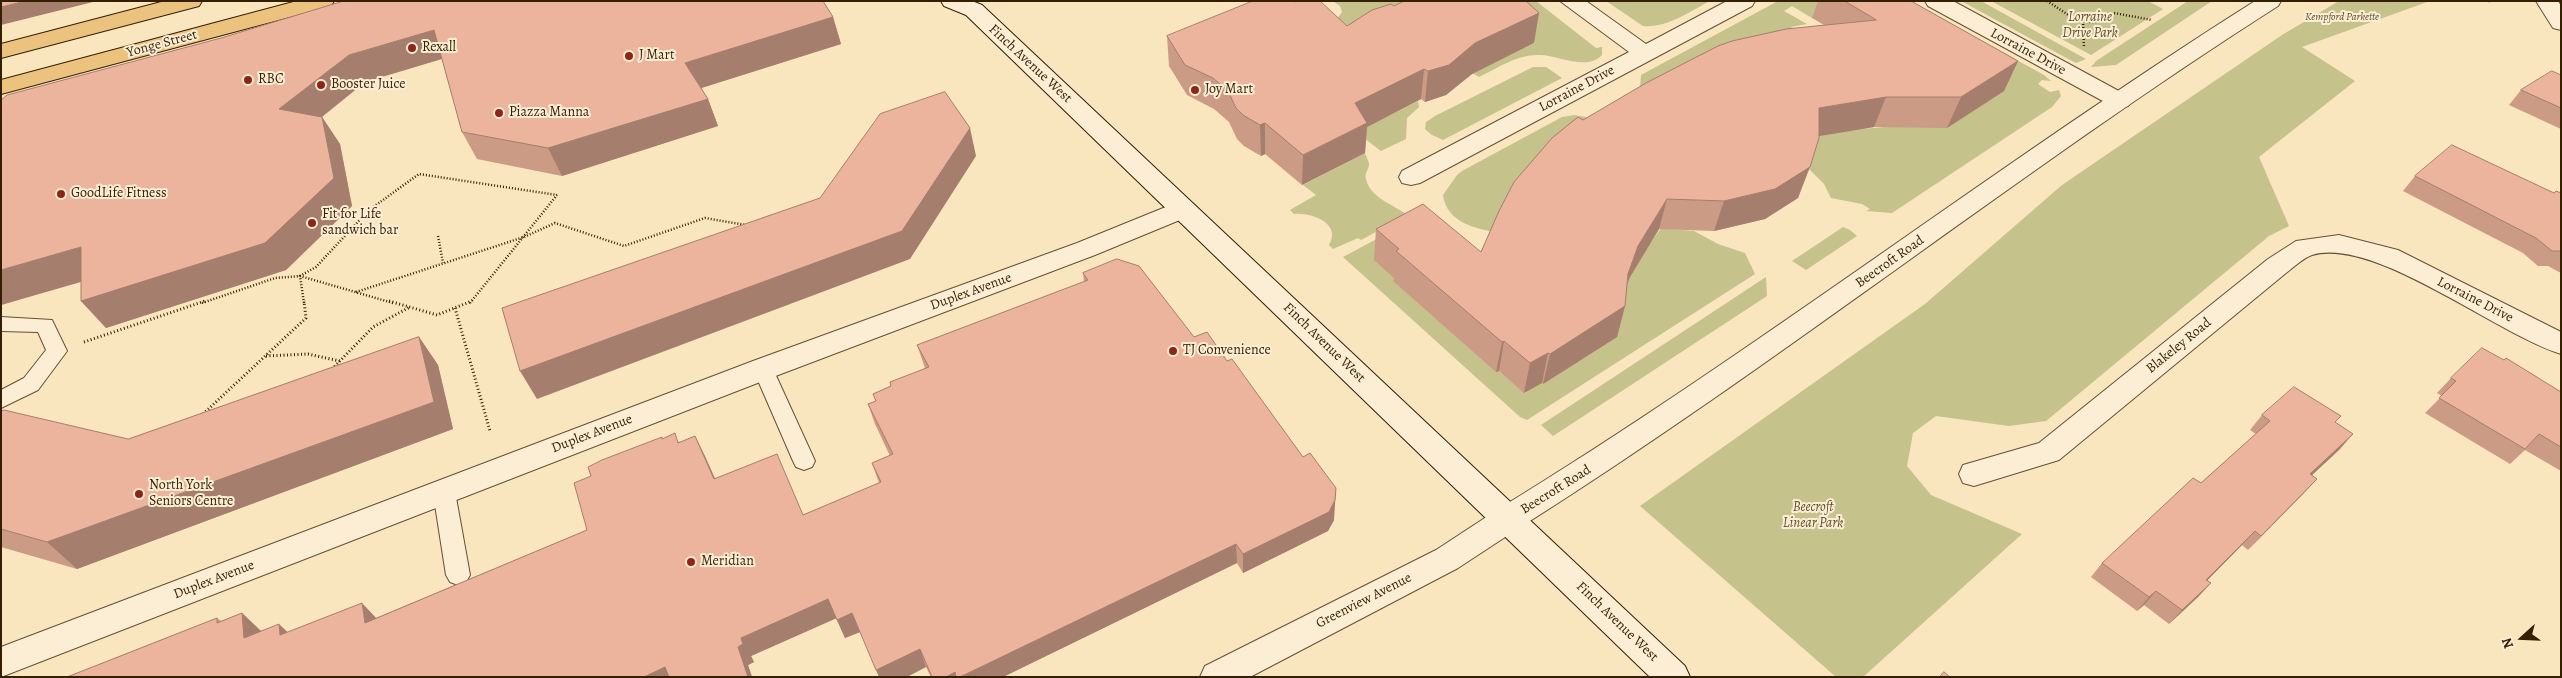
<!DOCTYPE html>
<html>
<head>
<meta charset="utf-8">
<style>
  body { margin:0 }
  #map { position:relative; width:2562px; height:678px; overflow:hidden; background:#f9e5be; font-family:Alegreya,serif }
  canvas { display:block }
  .frame { position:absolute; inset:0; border:2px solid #351f02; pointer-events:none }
  .north { position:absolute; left:2497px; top:613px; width:50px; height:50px; -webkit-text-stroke:4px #fbeed5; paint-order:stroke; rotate:250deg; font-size:14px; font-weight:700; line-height:20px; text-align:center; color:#351f02 }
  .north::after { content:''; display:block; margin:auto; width:18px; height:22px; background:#351f02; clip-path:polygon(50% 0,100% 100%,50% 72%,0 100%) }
</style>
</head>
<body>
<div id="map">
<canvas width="2562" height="678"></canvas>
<div class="frame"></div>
<div class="north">N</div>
</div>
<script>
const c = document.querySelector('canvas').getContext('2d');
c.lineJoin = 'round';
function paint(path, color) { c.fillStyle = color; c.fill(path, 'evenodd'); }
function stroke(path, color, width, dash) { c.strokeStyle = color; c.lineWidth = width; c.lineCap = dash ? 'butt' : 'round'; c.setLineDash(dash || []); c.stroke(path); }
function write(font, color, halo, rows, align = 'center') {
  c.font = font + ' Alegreya,serif'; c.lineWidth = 4; c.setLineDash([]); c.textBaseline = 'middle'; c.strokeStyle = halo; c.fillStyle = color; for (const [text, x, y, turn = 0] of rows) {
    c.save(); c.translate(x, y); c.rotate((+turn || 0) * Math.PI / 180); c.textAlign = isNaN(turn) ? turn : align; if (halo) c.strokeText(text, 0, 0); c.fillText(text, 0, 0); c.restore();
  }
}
paint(new Path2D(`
  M1333,1H1403L1429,19L1371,40L1337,19L1342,12L1340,6Z
  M1474,1H1536L1596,48L1602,47V55C1586,72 1557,54 1538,55C1516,55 1498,68 1479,77L1472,73L1535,43Z
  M1606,1H1710C1689,12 1667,28 1643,26Z
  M1778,1H1844L1812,18L1792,6L1784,11L1807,24L1791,27L1798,36L1640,89L1641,75Z
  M1909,1L2044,75L2051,81L2042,80L2038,84L2050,92L2059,90L2061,96L2052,107L1892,213L1866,211L1870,209L1862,204L1831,198L1824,184L1808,168L1815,137L1850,130L1896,126Z
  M1961,1H1981L2086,59L2076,63L2072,61Z
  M1991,1H2148L2163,9L2091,55Z
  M2188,1H2212L2116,65L2091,67L2096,61Z
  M2339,1H2430L2302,47L2355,81L2259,157L2289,226L2269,236L2046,421L2009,426L1936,416L1913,433L1907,466L1931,495L2022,534L1863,677H1836L1640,506L1925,304L2062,185L2282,35Z
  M1533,67H1546L1562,78L1443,140L1432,135L1425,129L1426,122L1435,116Z
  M1418,101L1419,107L1407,118L1406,139L1381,151L1356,132Z
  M1574,115L1586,117L1604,135L1498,233C1475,228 1447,223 1443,195L1457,175L1462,171L1562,117Z
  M1365,153C1366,156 1369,162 1369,164C1369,170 1364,173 1366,179C1370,198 1393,204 1407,215L1361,240L1358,238L1333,249L1329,245C1342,223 1311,212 1294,214L1290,210L1316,195L1303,185Z
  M1414,219L1394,281L1496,371H1499L1525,393L1620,301L1635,264L1661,228L1694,231L1718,244L1745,253L1755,274L1527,420L1520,417L1343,257Z
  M1843,227L1850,230L1857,236L1806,270L1792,261Z
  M1766,277L1767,296L1576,421L1553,436L1541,425Z`), '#c5c28c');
const service = new Path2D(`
  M1,317L52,320L67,351L38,390L1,408V390L24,378L46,350L38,332L1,331Z
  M763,361L770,364L773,369L815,461L812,467L804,470L796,467L793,461L753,369L756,364Z
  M444,483L452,486L455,492L470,575L466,582L458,585L450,582L446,575L433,492L436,486Z`);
const minor = new Path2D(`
  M1560,1H1586L1646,44L1727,1H1755L1752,6L1420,183L1411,185L1402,183L1399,177L1402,171L1629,52Z
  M1925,1H1953L2128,96L2132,101L2128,106L2120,108L2112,106L1928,6Z
  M2536,1H2558L2561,6V30L2553,28Z
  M1183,200L1192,203L1196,209L1192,215L1095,255L773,377L1,677V647L753,361L1077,243Z
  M2339,235L2398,250L2561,332V354C2498,335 2374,236 2312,255C2303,258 2294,267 2286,273L2059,460L1974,486L1963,483L1959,474L1963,465L2039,443L2268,259L2296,241Z
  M1508,506L1519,510L1523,519L1519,528L1458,568L1250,677H1200L1205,666L1436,550L1497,510Z`);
const tertiary = new Path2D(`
  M2255,1H2281L2278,6C2019,171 1779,364 1519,528L1508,532L1497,528L1493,519L1497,510C1757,351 1997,164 2255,1Z`);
const secondary = new Path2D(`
  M941,1H972L982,5L1685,666L1690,677H1650L966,15L944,6Z`);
const primary = new Path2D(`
  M165,1H202L199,6L1,58V44Z
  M297,1H334L331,6L1,94V80Z`);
stroke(service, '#665031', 2);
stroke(minor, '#665031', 2);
stroke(tertiary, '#665031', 2);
stroke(secondary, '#351f02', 2);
stroke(primary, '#351f02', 2);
stroke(new Path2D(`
  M2047,1L2070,16L2085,22H2097L2114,13L2152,20
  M2489,1L2491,2
  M2083,21L2084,48
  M438,236L443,263
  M356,292L524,237L555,223L624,246L705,218L746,225
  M202,303L275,278L300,276L316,267L369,210L419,174L557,195
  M304,303L300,276L393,303
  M470,303L557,195`), '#351f02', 2.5, [1, 2]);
stroke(new Path2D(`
  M389,301L437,315L472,301
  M455,308L490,431
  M84,342L205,301
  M266,356L308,354L340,361
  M332,369L373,327L410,307
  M203,414L306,318L304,301`), '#351f02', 3, [1, 2.5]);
paint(service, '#fbeed5');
paint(minor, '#fbeed5');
paint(tertiary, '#fbeed5');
paint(secondary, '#fbeed5');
paint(primary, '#ecc27f');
paint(new Path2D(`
  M1818,1H1911L2018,61L2004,91L1947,128L1874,127L1819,136L1798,198L1765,219L1714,231L1659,229L1630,277L1627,284L1625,306L1617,337L1543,384L1542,383L1524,393L1499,371L1496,372L1393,281L1394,278L1374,260L1376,229L1481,252L1583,120L1824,25L1812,18Z
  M1394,6L1534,43L1472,74L1446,95L1425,102L1421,99L1367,127L1365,153L1302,185L1265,154L1261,156L1244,146L1237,139L1229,122L1214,109L1187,95L1169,66L1167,36L1347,26Z
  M833,17L841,44L701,88L708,99L718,126L562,176L477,159L462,132L442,59L365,82L322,117L340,144L352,206L286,270L106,328L81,301V281L1,305V100Z
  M2561,75V129L2509,105L2521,90Z
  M2415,176L2554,193H2561V273L2548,266H2538L2523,253L2403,191Z
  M1083,273L1334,520L1328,531L1243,573L1237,563L1003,677H931L926,667L860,632L845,638L836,618L751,656L754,662L748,665L752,677H67L217,618L221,621L242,613L261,631L288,632L376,618L587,530L591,476L663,438L680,442L695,436L715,479L804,515L879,483L872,463L890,456L875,424L868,404L876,401L873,394L891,386L925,368L917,345L1084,282Z
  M419,337L438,365L453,429L77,569L1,547V411L128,439Z
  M2451,378L2561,392V471L2525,450L2510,464L2425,413L2442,396L2437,393Z
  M2262,415L2335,423L2340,449L2312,475L2317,479L2248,550L2242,545L2207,580L2211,583L2198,597L2169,624L2144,605L2137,611L2091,577L2102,563L2201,483L2256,434L2250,430Z`), '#cb9b86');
paint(new Path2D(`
  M26,1H97L1,25V7Z
  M1539,13L1534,43L1472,74L1446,95L1425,102L1428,71L1475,43Z
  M833,17L841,44L695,90L685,63Z
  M434,30L448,57L365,82L298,136L279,109L349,55Z
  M2018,61L2004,91L1947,128L1961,97Z
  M1424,69L1421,99L1367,127L1365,153L1302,185L1303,155L1355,103Z
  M1886,97L1874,127L1808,138L1819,108Z
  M708,99L718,126L562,176L548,148Z
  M322,117L340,144L352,206L286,270L106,328L81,301Z
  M1265,123V154L1261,156L1260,125Z
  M970,128L976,156L910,259L537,399L520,371Z
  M1810,167L1798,198L1765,219L1714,231L1724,201Z
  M1667,199L1659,229L1630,277L1620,304L1628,274L1638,246Z
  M81,247L105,275L1,305V270Z
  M1625,306L1617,337L1543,384L1550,354Z
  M419,337L438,365L453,429L77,569L47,542Z
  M1504,341L1499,371L1496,372L1502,342Z
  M1548,353L1542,383L1524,393L1530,363Z
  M2353,434L2340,449L2297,489L2310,474Z
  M695,436L705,456L724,499L714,479Z
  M2317,479L2304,493L2248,550L2261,536Z
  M1336,488L1334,520L1328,531L1243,573V554Z
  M2255,531L2242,545L2194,594L2206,580Z
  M1236,544L1237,563L1003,677H960Z
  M2211,583L2198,597L2169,624L2182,610Z
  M2156,591L2144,605L2137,611L2149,597Z
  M828,599L837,618L751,656L754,662L748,665L752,677H748L738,647L741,638Z
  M362,603L379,621L365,623Z
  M242,613L262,632L244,638Z
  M852,613L860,632L845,638L837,620Z
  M279,624L298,642L280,635Z
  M920,649L926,667L907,677H879L876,670Z
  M665,667L672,677H644Z
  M955,672L956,677H946Z`), '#a57e6d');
const building = new Path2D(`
  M1,1H26L1,7Z
  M344,1H823L833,17L685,63L708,99L548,148L462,132L434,30L349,55L279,109L322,117L334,178L265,243L81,301V247L1,270V100L7,95L221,38Z
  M1253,1H1294L1295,2L1297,1H1320L1347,26L1372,10L1391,4L1394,6L1404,1H1526L1539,13L1475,43L1449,65L1428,71L1424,69L1355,103L1367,123L1303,155L1265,123L1260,125L1243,115L1236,108L1228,91L1213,78L1185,65L1167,36Z
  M1845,1H1911L2018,61L1961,97H1886L1819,108V138L1810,167L1775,189L1724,201L1667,199L1638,246L1628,274L1625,306L1550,354L1548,353L1530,363L1504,341L1502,342L1396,251L1399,249L1376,229L1423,204L1481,252L1499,211L1514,182L1552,138L1578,117L1583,120L1646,83L1718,46L1732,41L1786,29L1876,20Z
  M2552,71L2561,75V108L2521,90Z
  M945,92L970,128L902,231L520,371L502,308L820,198L880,114Z
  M2452,145L2554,193L2556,191L2561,193V251H2552L2536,238L2415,176Z
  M1117,259L1139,266L1194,337L1207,332L1227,361L1232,359L1303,457L1310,453L1336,488L1335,500L1329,512L1243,554L1236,544L960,677H956L955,672L946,677H932L920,649L876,670L852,613L837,620L828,599L741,638L743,644L738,647L748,677H669L665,667L644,677H67L217,618V623L242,613L244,638L279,624L280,635L362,603L365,623L587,530L574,483L591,476L588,467L602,460L662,437V439L675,433L678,443L695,436L714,479L777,454L803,515L881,482L872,463L893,454L868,404L876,401L873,394L891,386L890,382L929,367L917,345L1088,280L1083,273Z
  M419,337L434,402L47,542L1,529V411L4,410L128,439Z
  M2482,348L2504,360L2506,358L2561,392V447L2539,434L2525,449L2439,398L2456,381L2451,378Z
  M2294,387L2341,416L2335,422L2353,434L2310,474L2317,479L2261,536L2255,531L2206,580L2211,583L2182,610L2156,591L2149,597L2102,563L2193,478L2201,483L2270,421L2262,415Z
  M1944,672L1950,677H1940Z`);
paint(building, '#ecb49c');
stroke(building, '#a57e6d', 1);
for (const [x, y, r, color] of [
  [412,48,5,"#8f2418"],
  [629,56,5,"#8f2418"],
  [248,80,5,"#8f2418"],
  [321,85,5,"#8f2418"],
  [1195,90,5,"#8f2418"],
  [499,113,5,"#8f2418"],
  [61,194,5,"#8f2418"],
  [312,223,5,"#8f2418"],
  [1173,351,5,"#8f2418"],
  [139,494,5,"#8f2418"],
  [691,562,5,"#8f2418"]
]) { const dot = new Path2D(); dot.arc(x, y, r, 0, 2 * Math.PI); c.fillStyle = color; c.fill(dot); stroke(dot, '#fbeed5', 2); }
write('italic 11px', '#60502b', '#fbeed5', [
  ["Kempford Parkette",2342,17]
]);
write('italic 14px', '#60502b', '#fbeed5', [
  ["Lorraine",2090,18],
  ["Drive Park",2090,34],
  ["Beecroft",1813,508],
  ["Linear Park",1813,524]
]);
write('14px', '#351f02', '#fbeed5', [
  ["Yonge Street",162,44,-15],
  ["Lorraine Drive",2028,52,28],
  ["Finch Avenue West",1030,64,43],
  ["Lorraine Drive",1577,89,-28],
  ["Beecroft Road",1890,262,-35],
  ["Duplex Avenue",971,292,-20],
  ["Lorraine Drive",2475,300,27],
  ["Finch Avenue West",1324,343,44],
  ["Blakeley Road",2179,346,-39],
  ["Duplex Avenue",592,434,-21],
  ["Beecroft Road",1556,490,-32],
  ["Duplex Avenue",214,580,-21],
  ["Greenview Avenue",1364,601,-27],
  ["Finch Avenue West",1617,622,44]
]);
write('14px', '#351f02', '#fbeed5', [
  ["Rexall",422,48],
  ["J Mart",639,56],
  ["RBC",258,80],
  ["Booster Juice",331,85],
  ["Joy Mart",1205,90],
  ["Piazza Manna",509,113],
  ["GoodLife Fitness",71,194],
  ["Fit for Life",322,215],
  ["sandwich bar",322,231],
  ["TJ Convenience",1183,351],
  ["North York",149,486],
  ["Seniors Centre",149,502],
  ["Meridian",701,562]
], 'left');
</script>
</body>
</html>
